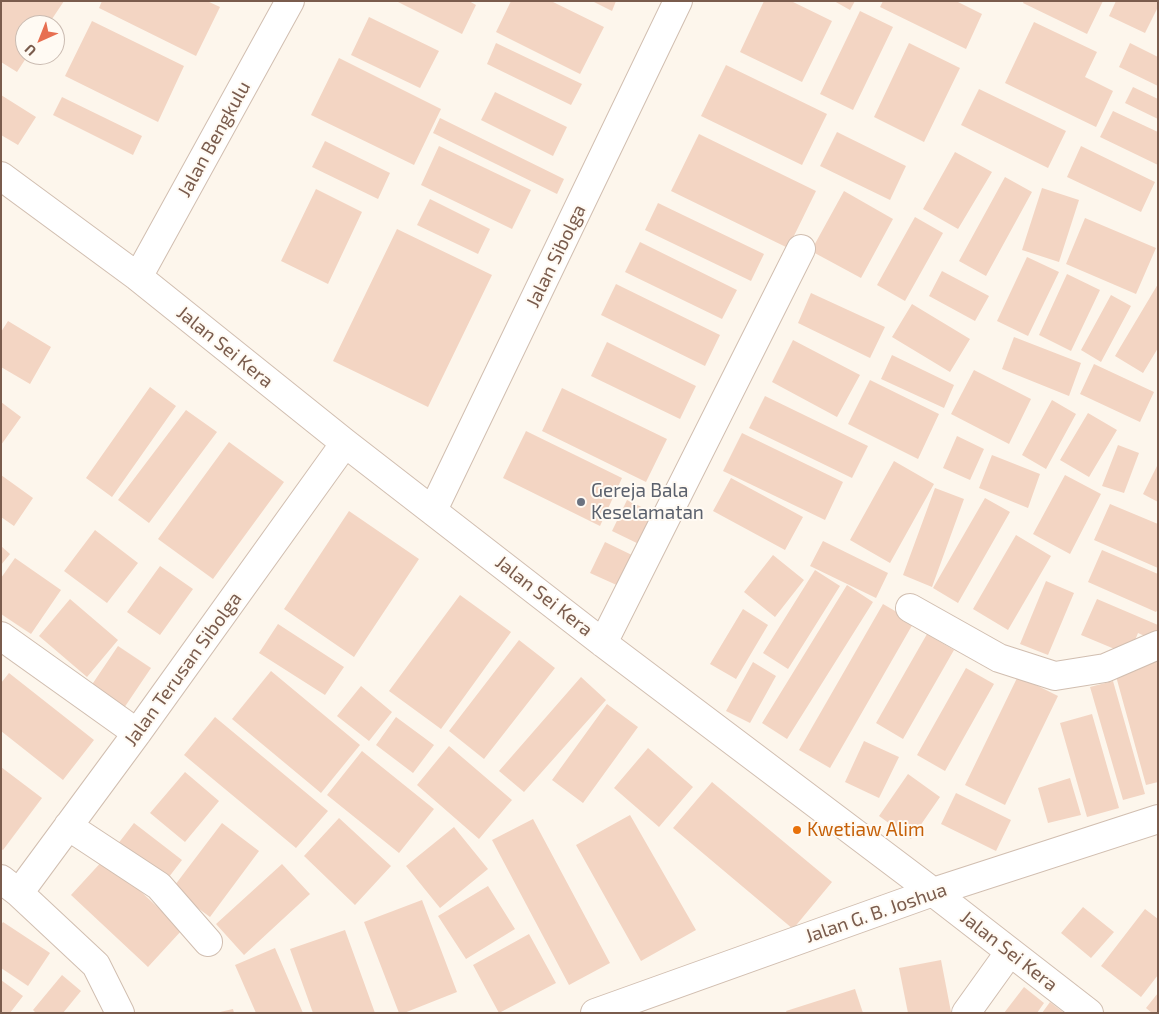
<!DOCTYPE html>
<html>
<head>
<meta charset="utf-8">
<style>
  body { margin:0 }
  #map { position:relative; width:1159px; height:1014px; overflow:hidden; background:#fdf6ec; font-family:"Exo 2",sans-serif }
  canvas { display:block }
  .frame { position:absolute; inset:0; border:2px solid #7a5c4d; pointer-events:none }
  .north { position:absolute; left:15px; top:15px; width:50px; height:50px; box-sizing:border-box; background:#fffaf3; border:1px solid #cabbb1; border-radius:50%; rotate:224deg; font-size:14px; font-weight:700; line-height:20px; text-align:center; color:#7a5c4d }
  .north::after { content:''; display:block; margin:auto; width:18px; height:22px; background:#e76f51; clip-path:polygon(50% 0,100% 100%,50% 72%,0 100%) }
</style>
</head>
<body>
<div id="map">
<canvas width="1159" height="1014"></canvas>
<div class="frame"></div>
<div class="north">U</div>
</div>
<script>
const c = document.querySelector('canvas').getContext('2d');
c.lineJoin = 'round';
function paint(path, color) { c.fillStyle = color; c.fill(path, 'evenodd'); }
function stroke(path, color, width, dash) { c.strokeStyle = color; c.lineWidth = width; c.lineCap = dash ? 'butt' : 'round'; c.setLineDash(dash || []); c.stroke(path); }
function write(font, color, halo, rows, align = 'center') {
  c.font = font + ' "Exo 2",sans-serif'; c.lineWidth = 4; c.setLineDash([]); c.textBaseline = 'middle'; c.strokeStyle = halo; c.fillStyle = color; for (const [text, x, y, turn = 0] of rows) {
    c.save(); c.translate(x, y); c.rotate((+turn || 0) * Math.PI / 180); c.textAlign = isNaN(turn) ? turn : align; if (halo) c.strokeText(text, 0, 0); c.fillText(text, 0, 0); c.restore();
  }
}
paint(new Path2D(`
  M1,1H64L48,25H25V55H28L17,72L1,62Z
  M102,1H207L220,7L196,56L99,8Z
  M396,1H469L476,5L462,34Z
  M511,1H551L604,27L580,74L496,32Z
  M592,1H616L612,11Z
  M764,1H791L832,21L802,82L740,52Z
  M834,1H855L850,10Z
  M883,1H956L982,14L966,49L880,7Z
  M1024,1H1103L1087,34L1023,3Z
  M1116,1H1158V7L1145,33L1109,16Z
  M860,11L893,27L853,110L820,94Z
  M369,17L439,51L420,88L351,55Z
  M92,21L184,66L158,122L65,76Z
  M1034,22L1097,52L1085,77L1113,91L1096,127L1005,83Z
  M496,43L582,84L571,105L487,64Z
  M909,43L960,68L924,142L874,117Z
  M1130,43L1158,57V86L1119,67Z
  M339,58L441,109L414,165L311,115Z
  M726,65L827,114L802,165L701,116Z
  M1133,87L1158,99V119L1125,103Z
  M979,89L1066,131L1048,168L961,125Z
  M495,92L567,127L553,156L481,120Z
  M1,95L36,117L18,145L1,135Z
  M62,97L142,136L133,155L53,115Z
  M1113,111L1158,132V165L1100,137Z
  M440,118L564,179L557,194L433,133Z
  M837,132L906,166L890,200L820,166Z
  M699,134L816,191L788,248L671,191Z
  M325,141L390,173L378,199L312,167Z
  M439,146L531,190L512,229L421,185Z
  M1081,146L1155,182L1141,212L1067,177Z
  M955,152L992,172L958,229L923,209Z
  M1005,177L1032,192L986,276L959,261Z
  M1042,188L1079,200L1059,262L1022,250Z
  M316,189L362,212L328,284L281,261Z
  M844,191L893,219L861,278L811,251Z
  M430,199L490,229L478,254L417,225Z
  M658,203L764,254L751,281L645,230Z
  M915,217L943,233L905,301L877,285Z
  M1085,218L1156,248L1136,294L1066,264Z
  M397,229L492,275L428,407L333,361Z
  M640,242L737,290L722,319L625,272Z
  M1027,257L1059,272L1028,336L997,321Z
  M942,271L989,296L975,321L929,296Z
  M1067,274L1100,290L1071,351L1039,335Z
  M616,284L720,335L705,366L601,315Z
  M1158,284V348L1143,373L1115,356Z
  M811,293L885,327L870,358L798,323Z
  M1111,295L1131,306L1101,362L1081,350Z
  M912,304L970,339L950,372L892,337Z
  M8,321L51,347L30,384L1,367V332Z
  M1014,337L1081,363L1069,396L1002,369Z
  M793,340L860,375L837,417L772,382Z
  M607,342L696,386L680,419L591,376Z
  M892,355L954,385L944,408L881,379Z
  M1094,364L1154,392L1140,422L1080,394Z
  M974,370L1031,399L1009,444L951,414Z
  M870,380L939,414L918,459L848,424Z
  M150,387L176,406L112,497L86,478Z
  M562,388L667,439L646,482L542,431Z
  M765,396L868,446L852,478L749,428Z
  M1052,400L1076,414L1046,469L1022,455Z
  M1,402L21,417L1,445Z
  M186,410L217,432L149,523L118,500Z
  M1088,413L1117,430L1089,477L1060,460Z
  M526,431L622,478L600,526L503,478Z
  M742,433L843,482L825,520L723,471Z
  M957,436L984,449L970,480L943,468Z
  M229,442L284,482L213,579L158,539Z
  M1118,445L1139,453L1124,493L1102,486Z
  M992,455L1040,474L1028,508L979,488Z
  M894,461L934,484L890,563L850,540Z
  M1158,464V502L1143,494Z
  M1,475L33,498L14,526L1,517Z
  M1065,475L1101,494L1070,554L1033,534Z
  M731,478L803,517L785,550L713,511Z
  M935,488L964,499L932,587L903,575Z
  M985,498L1010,512L958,603L933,588Z
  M627,500L658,515L643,546L612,531Z
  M1110,504L1158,524V568L1094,540Z
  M349,511L419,559L354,657L284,609Z
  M95,530L138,563L107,603L64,571Z
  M1016,535L1051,556L1008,630L973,609Z
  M823,541L888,573L876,598L810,566Z
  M605,542L636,557L621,587L590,573Z
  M1,546L10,554L1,565Z
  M1102,550L1158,574V609L1156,612L1088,582Z
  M773,555L804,580L775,617L744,592Z
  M15,558L61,590L31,634L1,614V578Z
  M160,566L193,589L160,635L127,612Z
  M815,570L840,586L788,669L763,653Z
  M1046,581L1074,593L1048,655L1020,644Z
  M847,585L873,602L787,739L762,723Z
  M460,595L511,632L441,729L389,691Z
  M70,599L118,640L87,677L39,636Z
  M1097,599L1158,625V642L1138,633L1129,655L1081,635Z
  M883,604L914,622L830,768L799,750Z
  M743,609L768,625L736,679L710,664Z
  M278,624L344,667L325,695L259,653Z
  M927,634L954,650L903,739L876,723Z
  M519,640L555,668L484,759L449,731Z
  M118,646L151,668L124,708L91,686Z
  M1158,657V782L1146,785L1114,669Z
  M753,662L776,676L750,723L726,711Z
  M966,668L994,684L945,771L917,755Z
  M271,671L360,745L321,793L232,719Z
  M9,673L94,740L63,780L1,731V683Z
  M1018,676L1058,696L1005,805L965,785Z
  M581,677L606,700L524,792L499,771Z
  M1113,681L1145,794L1123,800L1090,687Z
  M361,686L392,712L369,741L337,716Z
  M607,704L638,727L583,803L552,780Z
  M1092,714L1119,808L1087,817L1060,723Z
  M215,717L328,811L296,848L184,755Z
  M396,717L434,745L413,773L376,745Z
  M864,741L899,757L879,798L845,782Z
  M449,746L512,800L479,839L417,785Z
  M648,748L693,787L659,827L614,788Z
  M362,751L434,809L399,853L327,795Z
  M1,767L42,798L3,850L1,849Z
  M185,772L219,801L185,842L150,813Z
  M908,774L940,797L911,839L879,816Z
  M1070,778L1081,815L1048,823L1038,788Z
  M712,782L832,882L793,929L673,828Z
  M956,793L1011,820L996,851L941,824Z
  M630,815L696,930L641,961L576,845Z
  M339,818L391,866L355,905L304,856Z
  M533,819L610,963L569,985L492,840Z
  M134,823L182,860L162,886L114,849Z
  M222,823L259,851L210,917L172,889Z
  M454,827L488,869L440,908L406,866Z
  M105,858L182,930L148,967L71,895Z
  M282,864L310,894L244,955L216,924Z
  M488,886L515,929L466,959L438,916Z
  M422,900L457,992L404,1013H399L364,922Z
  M1083,907L1114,932L1091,958L1061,933Z
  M1145,909L1158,919V975L1141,997L1101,966Z
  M3,922L50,953L28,986L1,968V925Z
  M345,930L375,1013H313L290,949Z
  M529,934L556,983L499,1013L473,965Z
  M275,948L303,1013H256L235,965Z
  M941,960L951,1012L908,1013L899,968Z
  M62,975L81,991L63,1013H36L33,1010Z
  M1,980L23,996L10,1013H1Z
  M1024,987L1044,1003L1037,1013H1004Z
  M855,989L863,1013H787L786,1011Z
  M1158,993V1013H1152L1146,1008Z
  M1050,1002L1064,1013H1042Z
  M233,1009L234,1013H221L220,1012Z`), '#f3d5c3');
const minor = new Path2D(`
  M1,176L138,277L345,443L603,643L933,892L1089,1013
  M138,277L290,1
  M433,510L678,1
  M910,608L999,658L1055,676L1105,668L1158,645
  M1,636L137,733
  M603,643L801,249
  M68,826L159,886L208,942
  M1,879L19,893L96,965L120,1013
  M19,893L137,733L345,443
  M595,1013L933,892L1158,819
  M966,1013L1009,953`);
stroke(minor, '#d1beb0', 30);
stroke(minor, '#fff', 28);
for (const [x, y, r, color] of [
  [581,502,5,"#6b7280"],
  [797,830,5,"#e8710a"]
]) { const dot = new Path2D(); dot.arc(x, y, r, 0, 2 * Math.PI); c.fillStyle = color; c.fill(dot); stroke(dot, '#fffaf3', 2); }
write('19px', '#7a5c4d', '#fffaf3', [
  ["Jalan Bengkulu",214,139,-61],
  ["Jalan Sibolga",556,256,-64],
  ["Jalan Sei Kera",225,347,39],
  ["Jalan Sei Kera",544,596,38],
  ["Jalan Terusan Sibolga",183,669,-54],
  ["Jalan G. B. Joshua",876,913,-19],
  ["Jalan Sei Kera",1009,951,38]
]);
write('19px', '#5b616d', '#fffaf3', [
  ["Gereja Bala",591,491],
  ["Keselamatan",591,513]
], 'left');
write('19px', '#c56008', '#fffaf3', [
  ["Kwetiaw Alim",807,830]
], 'left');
</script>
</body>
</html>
